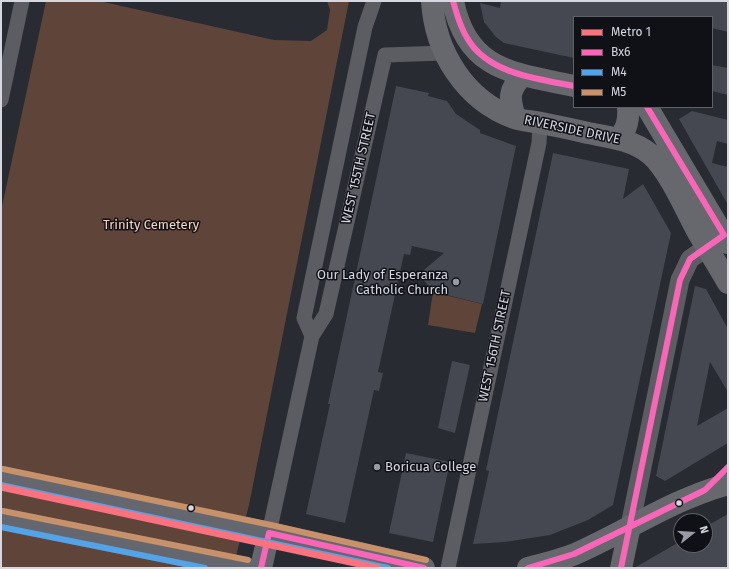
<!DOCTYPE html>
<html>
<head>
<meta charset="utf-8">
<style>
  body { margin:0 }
  #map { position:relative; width:729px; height:569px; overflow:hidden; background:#292b32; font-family:"Fira Sans",sans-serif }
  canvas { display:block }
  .frame { position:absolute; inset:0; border:2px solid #d5d8e1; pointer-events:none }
  .legend { position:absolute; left:573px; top:16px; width:140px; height:92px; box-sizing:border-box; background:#101117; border:1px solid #5f6168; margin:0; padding:5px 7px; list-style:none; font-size:12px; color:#d5d8e1 }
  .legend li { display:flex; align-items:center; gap:8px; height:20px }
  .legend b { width:20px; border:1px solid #5f6168 }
  .north { position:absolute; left:673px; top:513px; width:40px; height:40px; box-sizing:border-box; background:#101117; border:1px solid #5f6168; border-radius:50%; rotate:73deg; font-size:11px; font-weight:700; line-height:16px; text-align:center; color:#d5d8e1 }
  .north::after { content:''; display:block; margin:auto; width:14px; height:18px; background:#999ba4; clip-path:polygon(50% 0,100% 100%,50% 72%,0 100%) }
</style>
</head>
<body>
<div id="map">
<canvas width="729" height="569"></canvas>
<div class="frame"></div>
<ul class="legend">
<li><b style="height:5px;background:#f9727e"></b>Metro 1</li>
<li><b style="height:5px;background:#fa66b7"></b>Bx6</li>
<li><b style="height:5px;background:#53a3e8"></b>M4</li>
<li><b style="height:5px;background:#c7916a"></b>M5</li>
</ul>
<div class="north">N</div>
</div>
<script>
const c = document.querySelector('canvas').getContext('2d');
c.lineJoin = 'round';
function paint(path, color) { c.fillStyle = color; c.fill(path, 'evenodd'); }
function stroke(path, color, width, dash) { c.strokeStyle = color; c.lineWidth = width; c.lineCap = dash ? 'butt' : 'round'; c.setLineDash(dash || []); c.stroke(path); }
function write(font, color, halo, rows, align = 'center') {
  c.font = font + ' "Fira Sans",sans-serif'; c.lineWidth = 3; c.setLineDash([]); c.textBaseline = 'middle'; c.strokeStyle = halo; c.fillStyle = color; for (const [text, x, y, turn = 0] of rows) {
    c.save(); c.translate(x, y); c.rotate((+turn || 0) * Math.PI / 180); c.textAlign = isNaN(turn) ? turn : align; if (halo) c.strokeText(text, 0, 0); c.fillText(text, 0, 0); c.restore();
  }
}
paint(new Path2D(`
  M46,1H99L274,40L311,41L327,30L330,10L327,1H349L249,505L233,568H1V211Z
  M433,292L482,304L475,333L428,325Z`), '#5e4439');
paint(new Path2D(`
  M501,1H728V32L712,28V17H574V58L504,43L496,37L484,22L480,3L500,8Z
  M712,65L728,68V95L712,91Z
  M396,86L429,93L428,96L447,101L456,114L480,130V133L516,146L483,304L427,290L428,286L422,277L424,270L444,253L412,246L410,255L404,254L378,372L383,373L379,391L374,390L345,523L306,514L330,404H328Z
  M692,111L728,120V144L717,141L712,163L728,167V205L679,119Z
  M553,153L629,169L623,199L643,184L671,233L613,505L588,520L550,535L505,542L473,544L489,471L486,470Z
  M695,286L706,289L728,329V392L710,362L697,426L728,408V443L665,481L656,476Z
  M452,361L470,365L455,433L438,428Z
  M406,453L450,462L433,542L389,533Z
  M728,514V568H634L681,541V545H705V527Z`), '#454751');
stroke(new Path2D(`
  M1,100L22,1
  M312,336L304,318L365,27L374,1
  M269,533L312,336L326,314L385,55L444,53
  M448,568L539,143L540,123`), '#5c5d62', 15);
stroke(new Path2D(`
  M630,526L680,280L690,259L719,239`), '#5c5d62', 19);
stroke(new Path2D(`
  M432,1C435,52 465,100 514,118C522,121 532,121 541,123C556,126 572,129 588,133C609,137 633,140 650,154C668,169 685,208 696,229C706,247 718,265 728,283
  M453,1C467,71 513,73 574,86
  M647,107L728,243
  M515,118C509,98 508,90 523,75
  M619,139C627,128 629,120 628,107
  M528,568C544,564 560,560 575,554C627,531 673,499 728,484
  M621,568L630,526`), '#67686e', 22);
stroke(new Path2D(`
  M1,477L269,533L424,568
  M1,519L246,568
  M261,568L269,533`), '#65676e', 22);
stroke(new Path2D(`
  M453,1C457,15 461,29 469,41C490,74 539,79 574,86
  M261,568L269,533L424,568
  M528,568L574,554L705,490L728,467
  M621,568L680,280L690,259L724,235L647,107`), '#fa66b7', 6);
stroke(new Path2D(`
  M1,485L388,568
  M1,527L205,568`), '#53a3e8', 6);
stroke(new Path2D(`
  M3,469L271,525L426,560
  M3,511L248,560`), '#c7916a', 6);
stroke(new Path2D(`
  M1,487L378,568`), '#f9727e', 7);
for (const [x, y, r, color] of [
  [456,282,4,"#999ba4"],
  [377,467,4,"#999ba4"],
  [679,503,3.5,"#d5d8e1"],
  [191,508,3.5,"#d5d8e1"]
]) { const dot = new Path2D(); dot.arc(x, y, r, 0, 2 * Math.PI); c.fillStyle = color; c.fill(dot); stroke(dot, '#101117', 1.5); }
write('13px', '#d5d8e1', '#101117', [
  ["RIVERSIDE DRIVE",572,130,12],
  ["WEST 155TH STREET",359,168,-77],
  ["WEST 156TH STREET",495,346,-78]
]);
write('13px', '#f9d4c3', '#101117', [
  ["Trinity Cemetery",151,225]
]);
write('13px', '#d5d8e1', '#101117', [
  ["Our Lady of Esperanza",448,275],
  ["Catholic Church",448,290],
  ["Boricua College",385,467,"left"]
], 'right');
</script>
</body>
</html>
